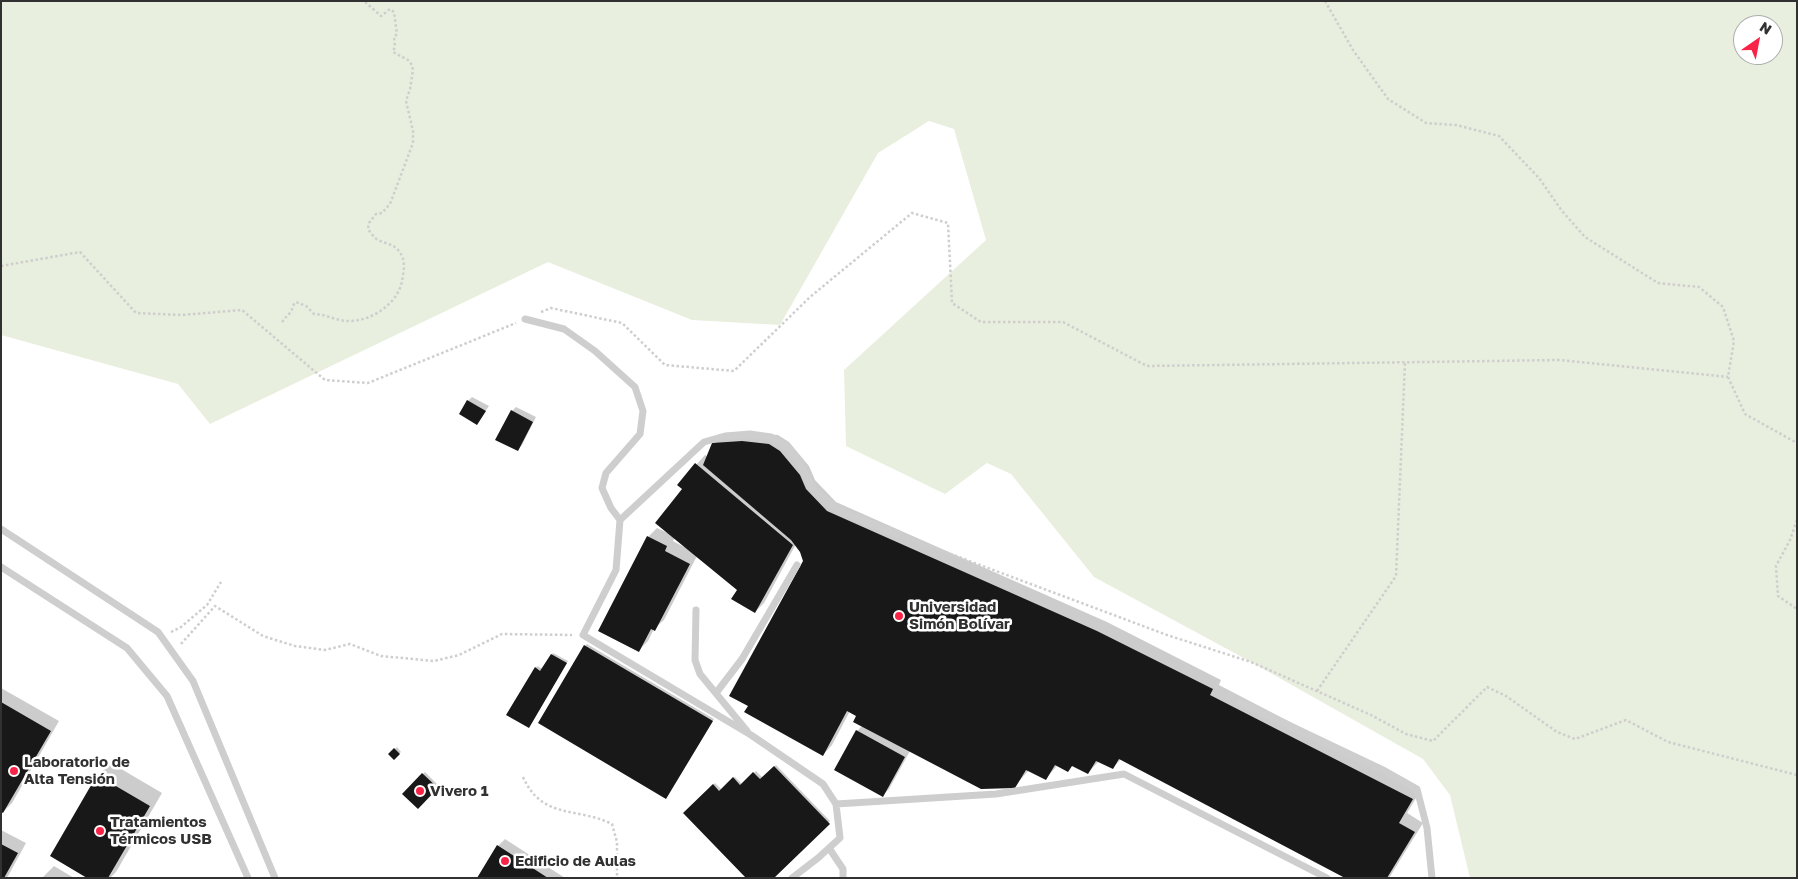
<!DOCTYPE html>
<html>
<head>
<meta charset="utf-8">
<style>
  body { margin:0 }
  #map { position:relative; width:1798px; height:879px; overflow:hidden; background:#fff; font-family:"Golos Text",sans-serif }
  canvas { display:block }
  .frame { position:absolute; inset:0; border:2px solid #313131; pointer-events:none }
  .north { position:absolute; left:1733px; top:15px; width:50px; height:50px; box-sizing:border-box; background:#fff; border:1px solid #adadad; border-radius:50%; rotate:33deg; font-size:14px; font-weight:700; line-height:20px; text-align:center; color:#313131 }
  .north::after { content:''; display:block; margin:auto; width:18px; height:22px; background:#f72447; clip-path:polygon(50% 0,100% 100%,50% 72%,0 100%) }
</style>
</head>
<body>
<div id="map">
<canvas width="1798" height="879"></canvas>
<div class="frame"></div>
<div class="north">N</div>
</div>
<script>
const c = document.querySelector('canvas').getContext('2d');
c.lineJoin = 'round';
function paint(path, color) { c.fillStyle = color; c.fill(path, 'evenodd'); }
function stroke(path, color, width, dash) { c.strokeStyle = color; c.lineWidth = width; c.lineCap = dash ? 'butt' : 'round'; c.setLineDash(dash || []); c.stroke(path); }
function write(font, color, halo, rows, align = 'center') {
  c.font = font + ' "Golos Text",sans-serif'; c.lineWidth = 5; c.setLineDash([]); c.textBaseline = 'middle'; c.strokeStyle = halo; c.fillStyle = color; for (const [text, x, y, turn = 0] of rows) {
    c.save(); c.translate(x, y); c.rotate((+turn || 0) * Math.PI / 180); c.textAlign = isNaN(turn) ? turn : align; if (halo) c.strokeText(text, 0, 0); c.fillText(text, 0, 0); c.restore();
  }
}
paint(new Path2D(`
  M1,1H1797V878H1470L1450,795L1423,759L1251,662L1094,577L1011,474L987,463L945,494L846,446L844,370L986,240L954,129L929,121L878,153L780,325L692,320L548,262L210,424L178,384L1,335ZM1743,25H1773V55H1743Z`), '#e9efde');
paint(new Path2D(`
  M472,397L489,406L477,423L468,401Z
  M516,407L536,417L522,445L518,450L512,411Z
  M752,433L778,435L789,442L809,466L815,480L836,502L1107,622L1221,680L1219,685L1421,790L1407,813L1423,823L1389,878H1348L1121,759L1113,768L1099,761L1088,773L1073,765H1058L1046,778L1029,770L1015,786L910,751L889,789L883,795L857,731L862,726L858,716L850,711L832,745L823,755L804,561L801,551L796,544L764,603L755,612L738,589L697,556L664,620L654,629L648,641L639,650L648,537L657,528L668,533L684,488L678,485L705,455L708,457L713,444L723,435ZM675,537L686,548L673,541Z
  M587,644L714,719L666,798L585,646Z
  M553,653L568,661L530,725L536,668L537,666L543,669Z
  M1,688L59,721L12,803L3,812L1,811Z
  M397,747L401,752L394,758L390,754Z
  M111,763L162,793L116,872L110,878H90L98,776Z
  M776,765L830,821L772,878L685,813L715,783L722,790L735,777L742,784L756,771L763,778Z
  M425,772L439,786L418,808L404,794Z
  M1,830L26,843L7,878H1Z
  M505,839L565,878H478L498,846Z
  M54,866L74,878H42Z`), '#0003');
paint(new Path2D(`
  M467,400L486,411L477,425L459,414Z
  M511,410L533,422L518,451L495,440Z
  M742,441L769,444L780,451L800,475L806,489L827,511L1097,631L1213,689L1210,695L1413,799L1399,823L1415,832L1387,878H1345L1119,759L1113,769L1096,761L1088,774L1072,766L1068,772L1055,765L1046,780L1026,770L1015,788L981,789L853,722L856,716L847,711L823,756L744,712L748,706L729,696L803,561L800,552L791,540L703,465L712,443Z
  M695,463L793,545L755,613L731,599L737,590L655,523L682,489L677,485Z
  M647,536L667,546L665,551L690,564L655,631L651,629L639,652L598,631Z
  M584,645L713,721L666,799L538,723Z
  M551,654L567,663L529,728L506,715L535,667L540,671Z
  M1,702L51,731L3,813L1,812Z
  M856,730L905,757L883,797L834,770Z
  M394,748L400,754L394,760L388,754Z
  M774,766L830,824L774,878H746L683,813L713,784L719,791L733,777L740,785L753,772L760,779Z
  M422,773L438,788L418,809L402,794Z
  M97,775L150,806L108,878H87L50,856Z
  M1,844L18,853L4,878H1Z
  M497,845L548,878H477Z`), '#181818');
stroke(new Path2D(`
  M1325,1L1353,50L1388,99L1426,123L1456,125L1499,136L1539,178L1562,211L1585,237L1658,283L1699,287L1723,307L1734,341L1728,377L1745,414L1797,443
  M1,266L80,252L136,313L182,315L242,310L325,380L368,383L516,323
  M541,312L551,308L622,323L665,365L734,371L810,297L912,213L948,223L952,303L981,322H1063L1147,366L1560,360L1728,377
  M282,322C285,318 286,317 289,314C293,310 292,305 296,302L306,306L314,314C326,314 336,321 348,321C370,322 398,304 402,281C404,270 406,260 399,251C393,243 383,244 375,238C373,236 370,232 368,229L369,223L376,214L382,213L390,204L413,143V131L406,101L410,89L413,70L412,65L408,60L393,52L395,46L394,37L397,34L394,12L390,9L381,16L364,1
  M1797,520L1790,540L1776,566L1778,596L1797,609
  M908,538L1167,635L1251,662L1371,715L1406,734L1433,741L1487,687L1506,696L1557,732L1575,739L1626,720L1668,742L1797,775
  M171,632L181,627L207,605L221,582
  M181,644L215,606L263,636L295,646L325,650L350,644L381,656L434,661L459,655L502,634L572,635
  M1317,691L1396,576L1405,362
  M523,777C542,820 578,807 612,824L617,842V878`), '#cecece', 2.5, [2.5, 2.5]);
stroke(new Path2D(`
  M525,319L564,329L595,351L635,387L643,411L640,434L606,473L602,488L611,508L620,520
  M1,529L158,632L193,681L275,878
  M1,567L127,648L167,696L248,878
  M696,610L695,660L700,674L747,731
  M716,693L742,659L797,565
  M1240,702L1385,771L1417,789L1427,828L1432,878
  M836,804L996,794L1124,774L1327,878
  M829,848L843,869V878
  M792,878L818,858L840,838L836,804L823,784L751,735L583,635L616,570L620,520L704,442L725,436L750,434L771,437L790,449L802,467L813,490L838,510L897,534`), '#cecece', 7);
for (const [x, y, r, color] of [
  [899,616,5,"#f72447"],
  [14,771,5,"#f72447"],
  [420,791,5,"#f72447"],
  [100,831,5,"#f72447"],
  [505,861,5,"#f72447"]
]) { const dot = new Path2D(); dot.arc(x, y, r, 0, 2 * Math.PI); c.fillStyle = color; c.fill(dot); stroke(dot, '#fff', 2); }
write('bold 15px', '#313131', '#fff', [
  ["Universidad",909,607],
  ["Simón Bolívar",909,624],
  ["Laboratorio de",24,762],
  ["Alta Tensión",24,779],
  ["Vivero 1",430,791],
  ["Tratamientos",110,822],
  ["Térmicos USB",110,839],
  ["Edificio de Aulas",515,861]
], 'left');
</script>
</body>
</html>
